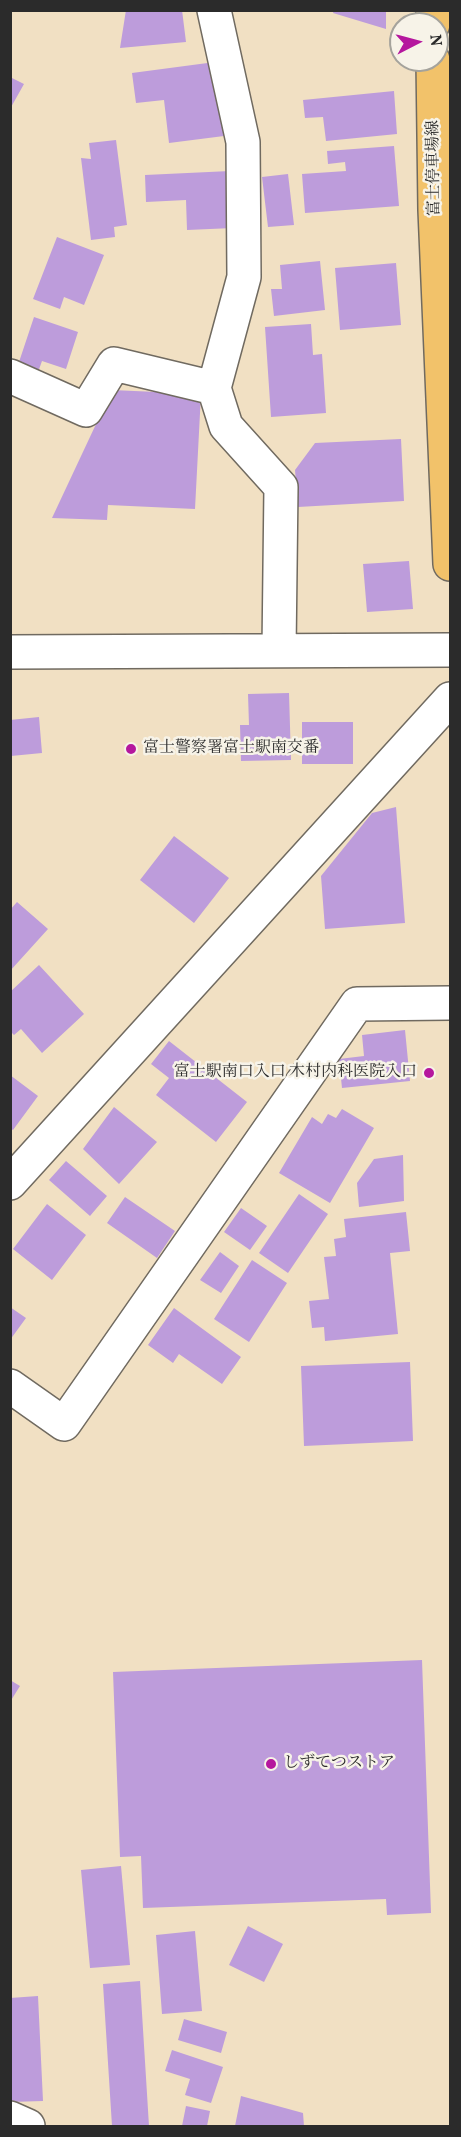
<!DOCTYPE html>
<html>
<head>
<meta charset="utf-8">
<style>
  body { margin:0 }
  #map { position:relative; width:461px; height:2137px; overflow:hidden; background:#f1e0c3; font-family:Vollkorn,serif }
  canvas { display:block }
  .frame { position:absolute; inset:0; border:12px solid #2b2b2b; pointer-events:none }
  .north { position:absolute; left:389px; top:12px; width:60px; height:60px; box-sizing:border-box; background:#f7f3e8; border:2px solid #a5a39c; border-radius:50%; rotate:84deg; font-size:16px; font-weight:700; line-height:24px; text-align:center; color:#2b2b2b }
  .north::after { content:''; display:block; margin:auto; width:21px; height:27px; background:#b5179e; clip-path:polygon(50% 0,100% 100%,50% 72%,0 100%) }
</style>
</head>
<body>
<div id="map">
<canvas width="461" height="2137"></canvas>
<div class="frame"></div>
<div class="north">N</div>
</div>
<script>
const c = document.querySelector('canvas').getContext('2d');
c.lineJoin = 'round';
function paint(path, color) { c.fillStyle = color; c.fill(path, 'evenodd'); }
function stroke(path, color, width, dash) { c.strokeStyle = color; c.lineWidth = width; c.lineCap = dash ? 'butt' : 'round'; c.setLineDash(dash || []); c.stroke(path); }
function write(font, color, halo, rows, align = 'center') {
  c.font = font + ' Vollkorn,"Noto Serif JP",serif'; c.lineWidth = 5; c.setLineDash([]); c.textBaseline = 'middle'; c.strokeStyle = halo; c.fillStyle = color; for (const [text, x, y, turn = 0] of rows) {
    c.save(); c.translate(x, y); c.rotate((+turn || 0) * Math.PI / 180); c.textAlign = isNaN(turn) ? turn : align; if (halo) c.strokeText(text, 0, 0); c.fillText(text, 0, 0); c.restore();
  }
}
paint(new Path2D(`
  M126,10H182L186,42L120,48Z
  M334,10H386V29L333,13Z
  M215,62L224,136L169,143L164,100L136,103L132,73Z
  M10,77L24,84L10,109Z
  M394,91L397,134L326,141L323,117L305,118L303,100Z
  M116,140L127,225L114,227L115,237L91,240L81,158L91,159L89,143Z
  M394,146L399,206L305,213L302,174L346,171L345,162L328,164L327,151Z
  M230,171L233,228L187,230L186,200L146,202L145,175Z
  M288,174L294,225L268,227L262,177Z
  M57,237L104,255L84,305L64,297L60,309L33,299Z
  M320,261L325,310L274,316L271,289H282L280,265Z
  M396,263L401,325L340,330L335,268Z
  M34,317L78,332L66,369L42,361L37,375L17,368Z
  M311,324L313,355L322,354L326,413L271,417L265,327Z
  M112,390L201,394L195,509L108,505L107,520L52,518Z
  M401,439L404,501L298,507L295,470L315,443Z
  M409,561L413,609L367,612L363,564Z
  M289,693L291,760L241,761L240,725H249L248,694Z
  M39,717L42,753L11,756L10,720Z
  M302,722H353V764H302Z
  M396,807L405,923L325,929L321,876L372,813Z
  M174,836L229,878L194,923L140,880Z
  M17,902L48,929L10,971V910Z
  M39,965L84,1014L42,1053L21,1029L14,1035L10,1031V992Z
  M405,1030L410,1081L342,1088L339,1059L364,1056L362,1035Z
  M169,1041L247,1102L216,1142L156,1095L169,1078L151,1064Z
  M10,1075L38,1096L13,1130L10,1128Z
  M114,1107L157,1142L119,1184L83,1149Z
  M342,1109L374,1128L330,1203L279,1173L312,1117L322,1124L328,1114L336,1118Z
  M403,1155L404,1201L359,1207L357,1183L374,1159Z
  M66,1161L107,1196L90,1216L49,1180Z
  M299,1194L328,1214L288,1273L259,1253Z
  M125,1197L175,1231L157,1258L107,1223Z
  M47,1204L86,1235L52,1280L13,1249Z
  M241,1208L267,1226L250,1250L224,1232Z
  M406,1212L410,1251L390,1253L398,1334L325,1341L324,1327L312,1328L309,1301L329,1299L324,1257L336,1256L334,1239L346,1237L344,1219Z
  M220,1252L239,1266L221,1293L200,1280Z
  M252,1260L287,1283L249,1342L214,1319Z
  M10,1307L26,1318L10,1340Z
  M174,1308L241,1357L222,1384L179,1354L173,1363L148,1345Z
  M410,1362L413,1441L304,1446L301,1366Z
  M422,1660L431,1913L387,1915L386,1899L143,1908L141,1856L120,1857L113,1672Z
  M10,1680L20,1686L10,1702Z
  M121,1866L130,1965L90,1968L81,1870Z
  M248,1926L283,1944L264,1982L229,1965Z
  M195,1931L202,2011L162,2014L156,1935Z
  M140,1981L149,2126H112L103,1984Z
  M38,1996L43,2101L10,2102V1998Z
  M184,2019L227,2032L221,2053L178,2040Z
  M172,2050L223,2067L211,2103L185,2095L190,2079L165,2071Z
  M241,2096L303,2113L304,2126H235Z
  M186,2106L210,2111L207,2126H182Z`), '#bd9cdb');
const minor = new Path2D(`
  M214,10L243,142L244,277L214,388L226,426L281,487L279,650
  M10,376L86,410L114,364L214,388
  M10,652L450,650
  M10,1183L450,699
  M10,1386L64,1424L357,1004L450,1003
  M10,2118L28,2126`);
const major = new Path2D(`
  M433,10V24
  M433,60L435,210L450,564`);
stroke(minor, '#706a60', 36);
stroke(major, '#706a60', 36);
stroke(minor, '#fff', 33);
stroke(major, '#f2c26a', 33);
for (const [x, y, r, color] of [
  [131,749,6,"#b5179e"],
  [429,1073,6,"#b5179e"],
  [271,1764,6,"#b5179e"]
]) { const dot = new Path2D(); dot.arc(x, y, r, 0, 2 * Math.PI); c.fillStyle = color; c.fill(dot); stroke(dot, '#f7f3e8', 2); }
write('16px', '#2b2b2b', '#f7f3e8', [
  ["富士停車場線",435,168,-91]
]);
write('16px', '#2b2b2b', '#f7f3e8', [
  ["富士警察署富士駅南交番",143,749],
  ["富士駅南口入口 木村内科医院入口",417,1073,"right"],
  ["しずてつストア",283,1764]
], 'left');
</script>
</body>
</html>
